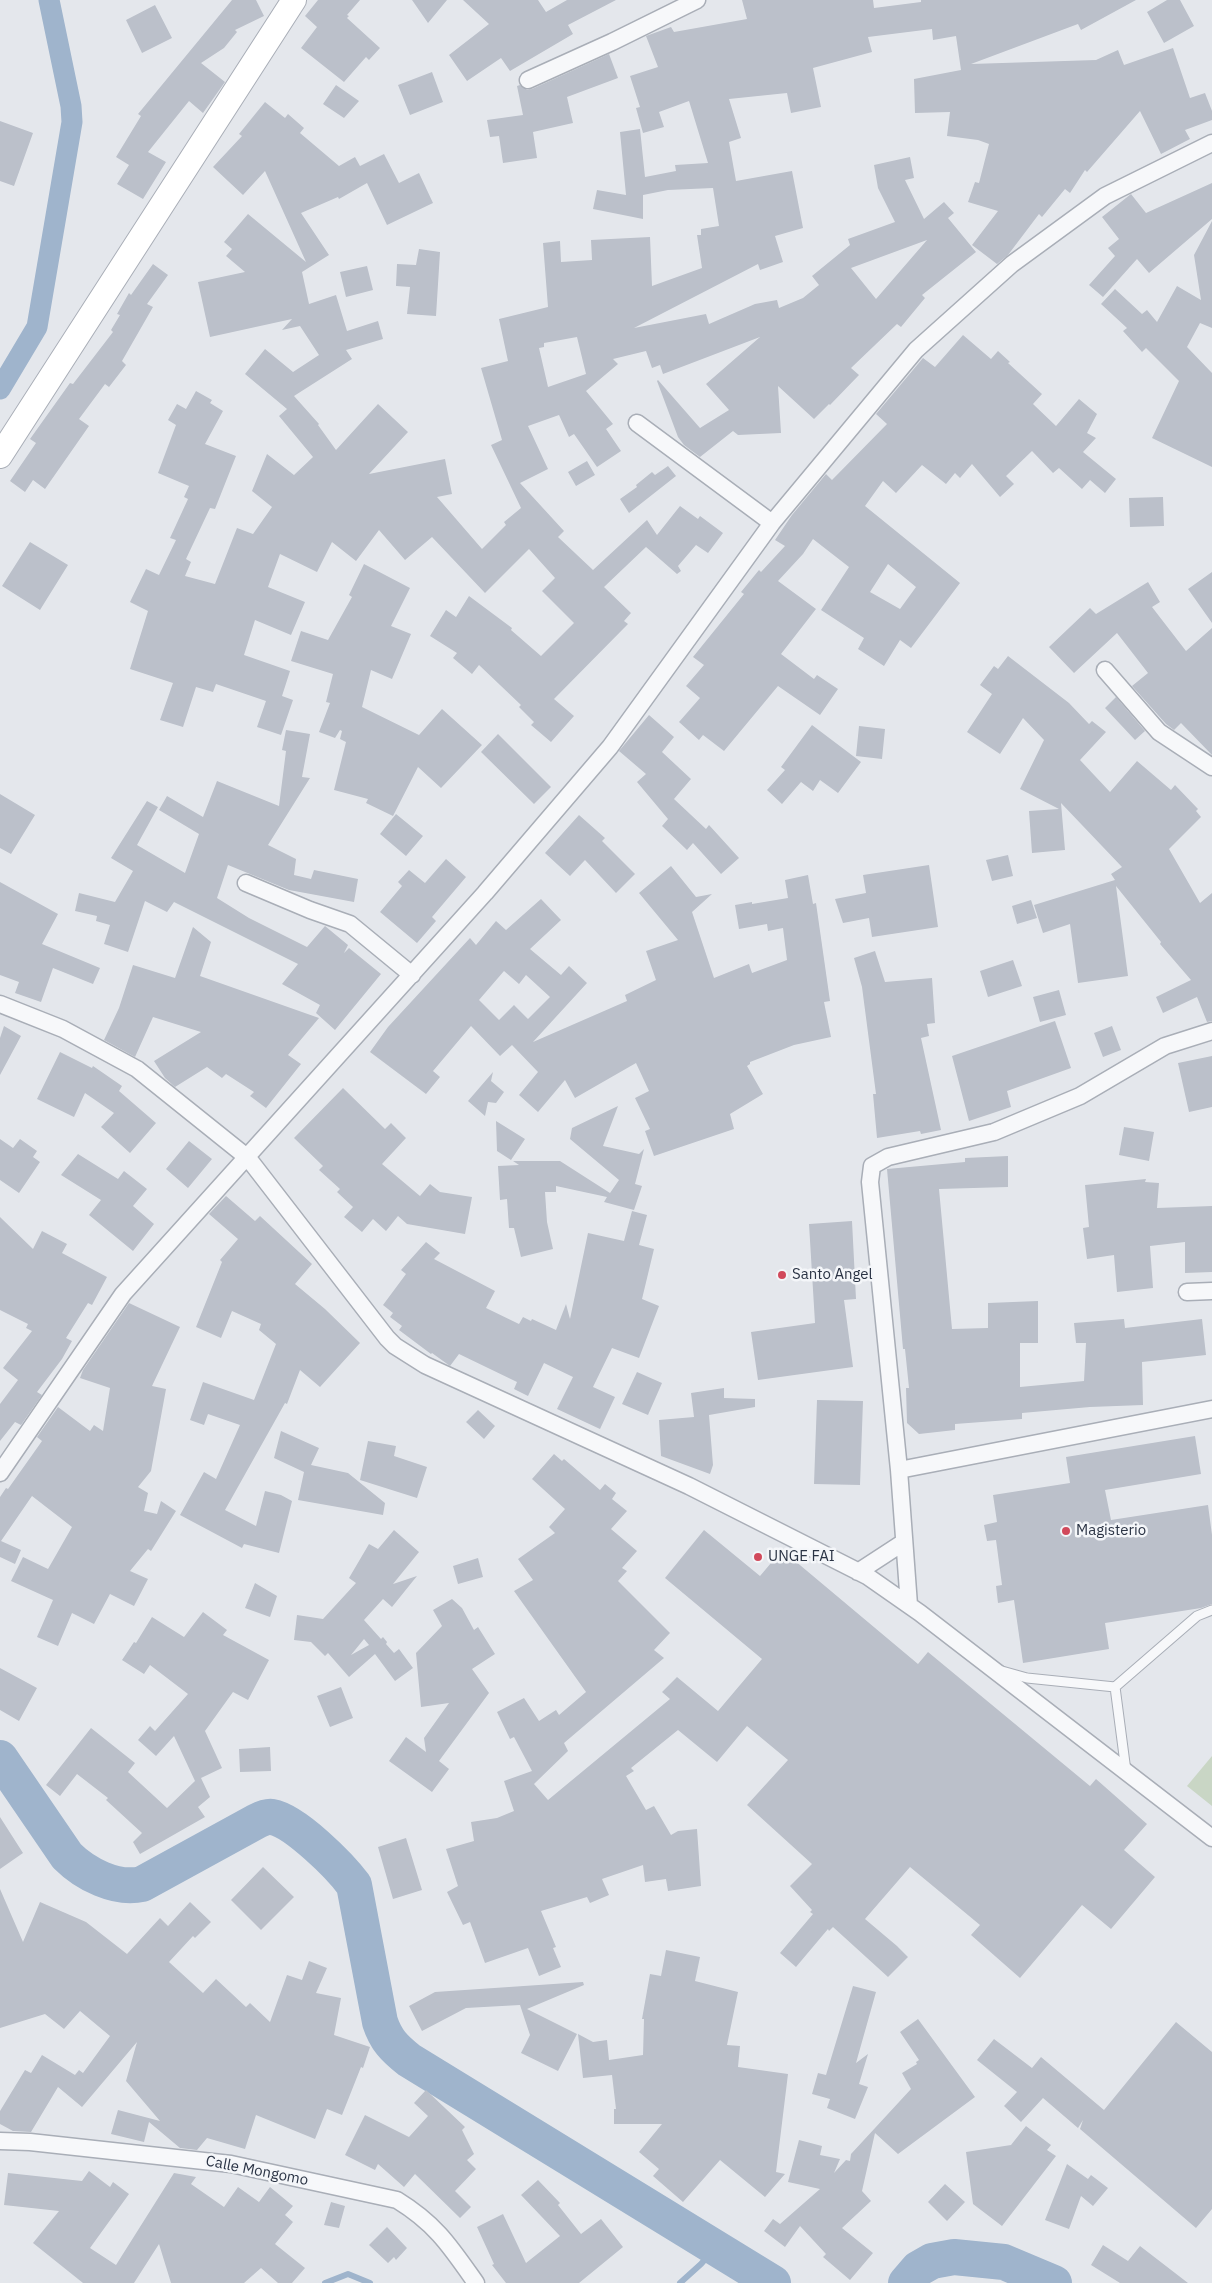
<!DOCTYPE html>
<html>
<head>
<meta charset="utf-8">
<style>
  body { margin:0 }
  canvas { display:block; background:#e4e7ec }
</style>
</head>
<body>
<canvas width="1212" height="2283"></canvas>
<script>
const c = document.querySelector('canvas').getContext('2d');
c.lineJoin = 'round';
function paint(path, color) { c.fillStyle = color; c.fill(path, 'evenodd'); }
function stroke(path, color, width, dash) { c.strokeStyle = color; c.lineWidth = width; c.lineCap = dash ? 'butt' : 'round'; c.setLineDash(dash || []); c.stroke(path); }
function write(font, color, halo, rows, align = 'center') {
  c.font = font + ' "IBM Plex Sans",sans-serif'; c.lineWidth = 5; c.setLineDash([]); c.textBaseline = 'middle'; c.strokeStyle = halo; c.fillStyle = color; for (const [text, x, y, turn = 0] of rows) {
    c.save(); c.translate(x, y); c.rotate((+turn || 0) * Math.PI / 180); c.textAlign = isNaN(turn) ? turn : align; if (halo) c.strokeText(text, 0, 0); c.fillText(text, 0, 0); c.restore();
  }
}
paint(new Path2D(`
  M1212,1756V1806L1187,1786Z`), '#c9d6c5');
stroke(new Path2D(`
  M325,2283L348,2274L370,2283
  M680,2283L701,2264L715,2248`), '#9fb4cc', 6);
stroke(new Path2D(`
  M0,389L37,327L72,122L71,106L49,0`), '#9fb4cc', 21);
stroke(new Path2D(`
  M0,1758L67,1856C85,1874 116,1890 142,1884L257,1821C261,1819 267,1816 272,1817C295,1821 340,1866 354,1885L380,2022C386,2040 394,2048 409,2060L773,2283
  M906,2283L918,2269L932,2261L954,2257L1004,2262L1054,2283`), '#9fb4cc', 36);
paint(new Path2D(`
  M232,0H256L264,16L235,30L237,32L224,48L201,63L225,82L203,113L189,101L148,152L166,162L143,199L117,184L129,165L116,157L141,116L138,114Z
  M318,0H360L347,15L349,16L347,18L380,48L369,60L366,57L344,82L301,48L317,27L305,16Z
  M412,0H447L428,23Z
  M463,0H538L546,12L567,0H616L568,25L573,34L510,71L501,58L467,81L449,55L489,24Z
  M742,0H873L874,8L921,2V0H1136L1081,30L1078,24L971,64L1096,60L1118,50L1124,65L1173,48L1190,98L1205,93L1212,111V120L1185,130L1190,139L1161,154L1140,111L1087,172L1085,170L1070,193L1065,189L1042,217L1039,214L1008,255L997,264L972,245L998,211L968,202L975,182L979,183L989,144L978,140L947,136L950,112L915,113L914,79L961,70L956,36L933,40L932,29L868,37L872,52L813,68L821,107L791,113L787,93L729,99L741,138L729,142L736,181L792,171L803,228L775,236L783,262L760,270L758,264L634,328L706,314L709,324L755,304L777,300L779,308L803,298L819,285L812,276L850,245L848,239L895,222L878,188L874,165L910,157L914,178L905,180L924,219L944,202L954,213L948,218L976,252L922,295L925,298L901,327L897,324L851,368L859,375L830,405L829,404L814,419L778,386L781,433L738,435L733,431L700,457L684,445L678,437L657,381L658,380L700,428L729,410L706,384L760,337L663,374L660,365L652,368L646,351L613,359L618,364L586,391L613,424L606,429L621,451L597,467L574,434L569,437L559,415L528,426L548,469L520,483L564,531L558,537L593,570L647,520L657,535L680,506L698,519L700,516L723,533L708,553L696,545L678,566L681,571L677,574L646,547L604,587L631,613L624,621L628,624L554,699L574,716L551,742L531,725L534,722L519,707L521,705L479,665L472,674L453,658L457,653L430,636L446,610L456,617L469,596L512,628L511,630L541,656L574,623L542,591L555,578L529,549L485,593L432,537L405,560L379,530L356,561L332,542L317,572L280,554L268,587L305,602L291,635L255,620L244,655L290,671L282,696L293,700L281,735L257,727L266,701L216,684L213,692L196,687L183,727L160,720L173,683L130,669L148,611L130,602L146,569L159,575L176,540L170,538L188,499L184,497L189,486L158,473L176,425L168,420L177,404L186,409L196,391L212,400L210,403L223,411L205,444L236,456L215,509L210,508L186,559L191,562L185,576L215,584L237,528L253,534L272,507L252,491L267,454L294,475L313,457L279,416L287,409L245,374L265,349L293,372L319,355L300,326L282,330L292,319L210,337L198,282L245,272L226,256L232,249L224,242L248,214L306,262L265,171L243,195L213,167L242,136L239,134L265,102L285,118L288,114L304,128L300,133L339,166L355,157L360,166L384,154L399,183L419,173L433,203L387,225L367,183L339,199L338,197L301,213L329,255L302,272L309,304L336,295L347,331L378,321L383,339L346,350L352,359L294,396L319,424L318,425L336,450L378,404L408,432L369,474L445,459L452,494L437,497L482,549L506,525L504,522L521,508L491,445L502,440L481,368L508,361L499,319L548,307L543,243L560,241L561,262L592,260L591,240L650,237L652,286L702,268L697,235H701V229L719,226L713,188L668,190L643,195V219L593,209L597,190L626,195L620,132L640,129L645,177L676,171L675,165L708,163L689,101L659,112L664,127L643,133L636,108L640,107L630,76L658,67L646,36L671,27L674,32L747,19ZM927,240L876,299L851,268ZM577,337L586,374L548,387L539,348L544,347V343Z
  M1167,0H1180L1194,26L1164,43L1147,12Z
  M155,5L172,38L142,53L126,20Z
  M609,54L618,78L567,97L573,123L533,132L537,158L503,163L499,136L490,137L487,120L523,115L517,86L520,85L527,90L532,89Z
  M432,72L443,102L410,115L398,85Z
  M336,85L359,101L344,118L323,104Z
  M0,121L33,133L14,186L0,181Z
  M1212,183V219L1149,273L1137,259L1103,297L1089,285L1115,256L1108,248L1119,239L1102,217L1131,194L1146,213Z
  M1212,221V328L1200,323L1187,347L1212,373V467L1152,438L1179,381L1146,348L1142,352L1123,331L1127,328L1101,304L1115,289L1142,314L1147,310L1157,322L1177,286L1201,300L1194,255Z
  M419,249L440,252L436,316L407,314L410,287L396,286L397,264L416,265Z
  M153,264L168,275L147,304L153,307L122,361L126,365L109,387L105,384L79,419L89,426L45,489L33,480L25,492L10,481L36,443L30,439L70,383L73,384L113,332L111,330L120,315L117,314L129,293L131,295Z
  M367,266L373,290L346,297L340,272Z
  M963,335L991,359L998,351L1010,362L1008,363L1042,394L1033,404L1056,426L1079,399L1097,414L1087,433L1096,438L1083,452L1116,479L1105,493L1090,480L1082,489L1059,468L1053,473L1032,451L1006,476L1014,484L1000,497L972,464L960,478L955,473L946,484L922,465L896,493L883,481L865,506L960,583L911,648L900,640L884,666L858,649L864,638L821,610L849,567L813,539L803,554L778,581L816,609L781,654L814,679L817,675L838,689L820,715L778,686L724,751L703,735L699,740L679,722L700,698L686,686L704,665L693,657L744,594L741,592L759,570L761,572L785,546L775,540L792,515L826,474L832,480L887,424L876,414L923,358L935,367ZM888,564L916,587L900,609L870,592Z
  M587,461L595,475L576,486L568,472Z
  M668,466L676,476L629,513L620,499L637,487L636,485L652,472L655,475Z
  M1163,497L1164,526L1130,527L1129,498Z
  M30,542L68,565L40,610L2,586Z
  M364,564L410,588L391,626L411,634L392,679L371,670L362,707L419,735L442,709L482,745L441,788L418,767L393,816L366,803L368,799L334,790L346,742L340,739L342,731L340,730L335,738L319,732L330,703L326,702L333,674L291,661L301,631L328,640L352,597L349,595Z
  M1212,572V623L1188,589Z
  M1148,582L1160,602L1152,607L1186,651L1212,628V755L1181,723L1174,730L1166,724L1132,686L1148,673L1117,633L1074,673L1049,647L1090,608L1096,614Z
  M1008,656L1069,703L1089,724L1092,721L1106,732L1080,760L1110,792L1137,761L1171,790L1175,785L1198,809L1196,811L1201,817L1169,849L1200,903L1212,893V1021L1207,1022L1197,997L1163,1013L1156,997L1191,980L1160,944L1161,942L1116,886L1128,976L1078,983L1070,924L1043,933L1034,905L1115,880L1111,874L1122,867L1061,803L1065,850L1032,853L1029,811L1059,809L1020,789L1044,740L1023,718L1000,754L967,732L992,694L980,685L994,666L998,669Z
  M1116,697L1145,731L1135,740L1105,708Z
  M649,715L674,737L662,752L691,779L674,799L706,829L709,825L739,858L721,874L693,843L687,850L662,826L668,819L637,782L646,774L619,751Z
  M812,725L861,762L838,793L820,780L813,791L801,782L782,804L767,790L785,770L781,767Z
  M859,726L885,729L882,759L856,756Z
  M286,730L310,734L302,777L310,778L268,845L296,859L294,875L311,879L314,870L358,879L354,902L289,890L228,865L217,898L249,918L307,947L325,926L348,945L344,953L349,948L381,974L335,1030L316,1013L320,1005L282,984L298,964L174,902L167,912L145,901L128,952L104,944L110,925L96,921L97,916L75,911L79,893L115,902L133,871L111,858L147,801L158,807L137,845L185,873L199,834L159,810L167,796L203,817L217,781L279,806L286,751L282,750Z
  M498,734L551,787L534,804L481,752Z
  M0,794L35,815L11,854L0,848Z
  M396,814L423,836L406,856L380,834Z
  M579,815L605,838L602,841L635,874L616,893L585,860L570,876L545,853Z
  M1008,855L1013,876L992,881L986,860Z
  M446,859L466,877L432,917L436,921L417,943L380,912L402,886L398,882L409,870L425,883Z
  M929,865L938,927L872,937L869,918L843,923L835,899L866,893L863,875Z
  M671,866L696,897L712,894L692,912L714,978L749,964L752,973L787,960L783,928L768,931L767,924L739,929L735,905L752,902V904L788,898L785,880L808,875L813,904L816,903L830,1001L824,1002L831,1037L794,1045L750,1062V1064L747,1066L763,1094L730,1114L734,1129L654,1156L645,1131L650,1129L635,1098L649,1091L636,1063L575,1098L565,1080L538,1112L519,1095L538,1072L512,1045L500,1056L471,1026L433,1071L440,1077L426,1094L370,1052L388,1027L470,938L476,945L496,921L506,930L541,899L561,920L530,949L561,975L569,966L587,983L533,1042L627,1001L625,995L656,980L646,951L678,940L639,893ZM504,971L519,984L526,975L550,997L528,1019L514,1005L499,1020L479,1000Z
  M0,882L58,914L42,944L100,968L93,984L53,968L41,1002L15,993L19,982L0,975Z
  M1031,900L1037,918L1017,924L1012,906Z
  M193,927L211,942L200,976L319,1018L288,1055L301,1064L266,1108L250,1096L254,1092L226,1074L222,1078L207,1067L175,1087L165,1078L154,1061L201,1032L153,1017L135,1057L104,1040L119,1008L133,965L175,978Z
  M875,951L885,982L932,978L935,1023L927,1024L929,1036L921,1038L941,1130L921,1134L920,1131L877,1138L873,1094H876L862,987L854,958Z
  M1013,960L1022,986L988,997L980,971Z
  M1059,990L1066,1015L1040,1022L1033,997Z
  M1055,1021L1071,1068L1007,1091L1011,1107L969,1121L952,1056Z
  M4,1026L21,1036L0,1075V1038Z
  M1112,1026L1121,1050L1103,1057L1094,1033Z
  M60,1052L92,1068L93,1066L122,1086L119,1091L156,1123L130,1153L101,1127L114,1113L85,1093L74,1117L37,1099Z
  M1212,1056V1107L1189,1112L1178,1063Z
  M493,1072L491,1081L504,1092L496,1103L488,1102L485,1116L468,1101Z
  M343,1088L385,1129L391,1123L406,1138L382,1164L420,1196L430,1184L440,1192L472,1197L465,1234L407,1224L398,1216L386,1231L373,1219L362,1232L344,1217L353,1207L337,1192L340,1189L319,1170L323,1166L294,1138Z
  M618,1106L603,1146L639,1154L644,1149L635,1184L642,1186L634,1210L604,1202L607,1197L556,1186V1192H545L547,1222L553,1249L521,1257L514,1228H509L507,1199L500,1200L498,1166L519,1165L513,1161H560L610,1193L619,1180L570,1139L572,1128Z
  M496,1121L525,1139L511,1160L497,1151Z
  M1124,1127L1154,1132L1149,1161L1119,1155Z
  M0,1139L13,1148L20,1139L37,1151L33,1157L40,1162L19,1193L0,1180Z
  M189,1141L212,1159L188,1188L166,1169Z
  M78,1154L118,1179L124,1171L147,1189L133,1206L154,1224L133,1251L89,1215L101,1200L61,1175Z
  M1008,1156V1187L939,1189L952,1329L988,1328V1303L1038,1301V1343H1020V1387L1084,1381L1086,1343H1076L1074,1323L1124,1319L1125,1328L1202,1319L1206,1355L1142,1362L1143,1405L1090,1407L1022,1413V1419L955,1424V1430L919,1434L907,1423L906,1388H909L905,1349H903L887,1169L965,1162V1158Z
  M1146,1179L1145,1182L1159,1183L1157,1208L1212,1206V1272L1185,1273V1242L1150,1246L1153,1288L1117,1292L1114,1255L1087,1259L1083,1228L1089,1227L1085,1185Z
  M226,1196L255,1221L260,1216L312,1264L295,1284L325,1309L360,1343L320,1387L300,1370L287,1404L285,1403L225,1510L256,1526L265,1491L281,1495L292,1501L279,1553L244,1544L242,1548L180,1515L204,1472L216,1479L240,1425L208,1414L204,1425L190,1420L203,1382L254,1400L276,1344L259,1330L261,1324L232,1311L221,1338L196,1327L222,1262L220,1260L238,1239L209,1214Z
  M632,1211L647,1215L639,1245L654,1249L642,1299L659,1306L639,1358L612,1348L593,1387L615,1397L600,1429L557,1409L573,1377L544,1363L528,1396L514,1389L517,1382L459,1354L450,1366L432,1353L431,1354L399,1330L402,1326L390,1317L393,1313L383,1305L406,1274L401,1270L426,1242L440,1253L434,1259L495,1291L486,1308L519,1324L523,1317L531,1321L532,1319L556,1330L566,1304L570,1319L588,1233L624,1241Z
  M0,1217L33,1249L42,1231L67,1244L62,1253L107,1277L92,1305L88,1303L66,1338L72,1341L62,1359L37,1392L42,1395L21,1425L15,1422L0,1441V1404L18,1380L3,1368L32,1331L26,1328L28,1324L0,1310Z
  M852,1221L856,1299L844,1300L853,1367L758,1380L751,1332L815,1323L809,1224Z
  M129,1303L180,1327L152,1386L166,1389L151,1471L138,1487L148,1493L144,1511L157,1514L161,1501L176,1511L151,1551L148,1549L130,1571L148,1579L134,1606L110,1594L94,1624L72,1613L58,1646L37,1637L53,1600L11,1581L23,1557L48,1569L72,1527L32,1496L1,1541L21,1550L15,1564L0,1557V1497L6,1488L8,1489L42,1441L37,1437L58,1407L90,1431L94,1425L103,1431L110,1388L80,1378L83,1370Z
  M637,1372L662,1383L648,1415L622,1404Z
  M724,1388V1398L755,1399V1407L709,1415L713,1465L710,1474L661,1456L659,1420L694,1417L691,1393Z
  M817,1400L863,1401L860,1485L814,1484Z
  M478,1410L495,1426L484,1439L466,1422Z
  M281,1431L319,1448L311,1465L348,1473L385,1503L383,1515L298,1500L304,1472L274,1458Z
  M1195,1436L1201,1474L1105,1490L1111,1520L1208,1505L1212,1535V1604L1201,1608L1105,1623L1109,1649L1023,1663L1014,1600L998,1603L996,1586L1002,1585L996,1540L987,1541L984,1525L997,1522L993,1495L1070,1483L1066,1457Z
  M368,1441L396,1446L394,1456L427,1467L417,1498L360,1480Z
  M554,1454L562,1461L564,1459L600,1490L605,1484L616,1493L612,1499L627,1511L611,1529L637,1551L622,1568L627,1571L618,1581L670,1633L654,1650L664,1658L564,1743L568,1751L534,1784L548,1800L670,1699L662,1692L677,1677L718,1711L762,1659L665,1578L704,1530L760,1576L782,1550L918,1664L928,1652L1090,1786L1096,1779L1147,1824L1124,1850L1155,1877L1111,1929L1082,1905L1020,1978L971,1935L980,1925L910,1867L865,1919L897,1946L908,1957L888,1977L833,1927L829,1931L828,1929L796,1967L780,1953L813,1914L810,1912L812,1910L790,1886L812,1864L747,1805L788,1760L747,1726L717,1762L678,1730L631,1768L634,1771L626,1776L646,1810L654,1806L671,1835L678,1831L697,1829L701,1886L668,1891L666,1879L645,1882L643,1865L602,1879L609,1895L590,1903L587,1897L541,1911L556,1947L553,1948L561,1967L539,1976L528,1948L485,1963L470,1922L463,1925L447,1892L458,1886L446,1849L474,1841L471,1822L497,1818L514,1811L504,1781L532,1771L514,1737L510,1739L497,1712L524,1698L539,1721L556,1710L559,1715L586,1692L514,1591L533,1580L518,1559L555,1533L549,1527L565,1509L532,1479Z
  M394,1530L419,1552L393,1584L417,1576L392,1607L383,1599L364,1620L381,1639L383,1637L387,1642L386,1644L394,1653L399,1649L413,1668L395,1681L375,1654L349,1677L328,1653L325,1656L311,1642L294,1640L297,1615L323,1619L356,1583L349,1578L369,1544L378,1549ZM364,1639L369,1645L351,1655Z
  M478,1558L483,1577L458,1584L453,1566Z
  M255,1583L277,1596L270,1617L245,1608Z
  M452,1599L462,1608L474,1630L478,1627L495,1654L472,1669L489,1693L439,1761L449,1769L432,1792L389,1761L406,1737L426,1752L424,1738L449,1703L421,1707L416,1653L442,1626L433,1610Z
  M203,1612L227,1630L223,1635L269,1660L248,1700L233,1692L205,1731L222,1768L201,1778L210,1797L198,1807L205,1817L140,1854L133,1842L142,1833L106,1800L108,1798L77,1774L60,1796L46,1785L91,1728L135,1763L128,1772L167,1808L195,1781L174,1736L156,1756L138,1740L150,1726L155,1731L188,1694L150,1665L144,1674L122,1660L134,1642L136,1643L152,1617L184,1637Z
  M0,1668L37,1688L19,1721L0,1710Z
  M341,1687L353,1718L330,1727L317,1696Z
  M270,1747L271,1771L240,1772L239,1749Z
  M0,1817L23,1853L0,1869Z
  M406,1838L422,1890L393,1899L378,1847Z
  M263,1867L294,1897L261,1930L231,1900Z
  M0,1889L23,1942L40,1902L86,1922L127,1954L160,1918L168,1926L190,1902L211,1922L195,1938L193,1936L169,1962L203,1993L216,1979L246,2007L250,2003L270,2022L287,1975L302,1980L309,1961L327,1968L316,1993L341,1998L334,2035L370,2047L363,2068L361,2067L342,2115L327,2109L315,2139L256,2115L245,2149L207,2138L197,2150L180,2148L149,2122L144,2142L111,2134L118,2110L160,2121L126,2081L137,2042L82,2107L58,2087L31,2132L13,2131L0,2124V2111L25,2070L31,2073L42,2055L75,2075L79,2070L83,2073L110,2036L80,2011L64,2029L45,2014L0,2028Z
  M666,1950L700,1957L695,1981L738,1992L727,2045L740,2046L738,2067L788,2074L776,2172L785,2174L765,2197L720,2160L683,2202L653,2176L659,2169L639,2152L662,2124H614V2109H616L612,2075L583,2078L578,2034L593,2042L607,2040L609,2060L643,2055L644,2019H642L650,1974L661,1976Z
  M583,1982L584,1985L527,2009L577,2034L558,2071L521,2053L530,2035L520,2005L466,2008L422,2031L409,2006L435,1992Z
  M853,1986L876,1992L856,2063L868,2054L859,2084L868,2087L855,2119L827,2108L830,2099L812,2094L818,2073L826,2075Z
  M918,2019L975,2097L898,2154L875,2133L862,2191L871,2201L842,2228L873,2253L850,2280L823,2257L826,2254L800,2226L785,2247L764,2231L773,2219L780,2224L820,2189L788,2182L799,2140L822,2146L820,2155L840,2159L834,2173L846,2160L850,2161L851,2154L911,2089L902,2073L917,2064L916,2062L919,2060L900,2032Z
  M1176,2022L1212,2052V2209L1196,2228L1080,2129L1083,2120L1078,2128L1043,2098L1021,2122L1004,2106L1017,2092L977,2060L994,2039L1032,2068L1041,2057L1104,2110Z
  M426,2090L465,2127L462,2130L474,2154L467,2160L476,2169L455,2191L471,2207L460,2218L415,2174L404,2187L378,2164L375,2170L345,2155L365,2115L409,2137L428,2116L414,2103Z
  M1026,2126L1051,2145L1047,2150L1056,2156L1002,2226L973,2204L966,2152L1011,2145Z
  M1067,2164L1088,2179L1091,2175L1108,2188L1093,2206L1081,2196L1069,2229L1045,2220Z
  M89,2171L110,2187L113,2182L129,2194L90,2248L116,2265L174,2173L196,2177L191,2184L224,2207L238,2187L259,2202L270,2187L293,2206L285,2215L293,2222L275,2244L305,2268L292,2283H278L261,2268L244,2283H171L159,2244L134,2283H83L33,2243L59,2211L4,2205L8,2173L82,2181Z
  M538,2180L560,2203L558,2205L581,2234L601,2219L623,2247L579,2283H506L492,2265L494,2264L477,2227L503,2214L526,2263L560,2236L521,2195Z
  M945,2184L965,2202L947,2221L928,2202Z
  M331,2202L345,2206L339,2228L324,2225Z
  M387,2227L407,2248L396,2260L394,2257L388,2263L369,2245Z
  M1103,2245L1128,2261L1140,2246L1188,2283H1120L1091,2265Z`), '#bbc0ca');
const lane = new Path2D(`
  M1002,1671L1027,1678L1115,1687L1197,1616L1212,1610
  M1115,1687L1126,1771`);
const street = new Path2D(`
  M528,80L612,42L697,0
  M637,423L772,523
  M1105,670L1159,732L1212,767
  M246,883L310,910L350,924L412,975
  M0,1004L63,1029L137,1069L248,1158L387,1338L395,1346L425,1365L689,1486L867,1576L920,1613L1212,1838
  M1187,1292L1212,1291
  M899,1470L1212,1409
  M0,1473L123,1294L485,893L610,747L772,523L916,350L1012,264L1105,196L1212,143
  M858,1572L904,1542
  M909,1605L899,1470L870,1182L872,1166L888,1157L994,1132L1080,1096L1165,1046L1212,1031
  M0,2141L30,2142L231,2164L397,2200C436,2224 450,2246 476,2283`);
const secondary = new Path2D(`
  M0,456L294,0`);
stroke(lane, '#a9aeb7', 11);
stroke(street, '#a9aeb7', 19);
stroke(secondary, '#a9aeb7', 26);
stroke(lane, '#f7f8fa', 9);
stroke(street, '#f7f8fa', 16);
stroke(secondary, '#fff', 24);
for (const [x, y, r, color] of [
  [782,1275,5,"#d1495b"],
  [1066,1531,5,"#d1495b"],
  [758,1557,5,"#d1495b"]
]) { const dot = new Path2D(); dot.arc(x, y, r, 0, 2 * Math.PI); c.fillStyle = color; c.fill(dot); stroke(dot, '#f4f6f9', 2); }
write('15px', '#2b3445', '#f4f6f9', [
  ["Santo Angel",792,1275],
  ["Magisterio",1076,1531],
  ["UNGE FAI",768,1557]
], 'left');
write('15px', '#2b3445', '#f4f6f9', [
  ["Calle Mongomo",257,2171,11]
]);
</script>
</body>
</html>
